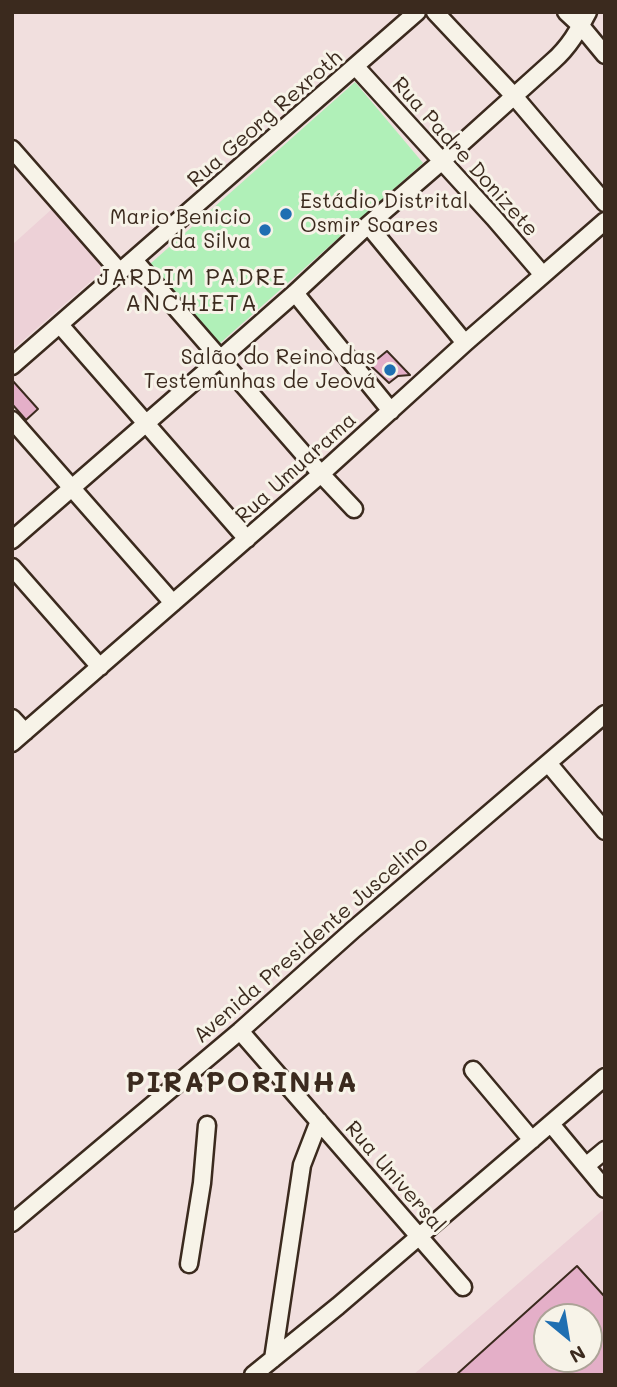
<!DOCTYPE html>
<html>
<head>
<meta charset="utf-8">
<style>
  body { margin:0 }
  #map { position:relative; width:617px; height:1387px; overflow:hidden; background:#f1dfde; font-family:Mali,sans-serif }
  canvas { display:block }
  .frame { position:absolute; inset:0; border:14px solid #3b2a1e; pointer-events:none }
  .north { position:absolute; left:533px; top:1303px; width:70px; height:70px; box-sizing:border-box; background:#f7f3e8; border:2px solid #aca397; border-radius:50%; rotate:150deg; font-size:19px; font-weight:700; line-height:28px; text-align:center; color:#3b2a1e }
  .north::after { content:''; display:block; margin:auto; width:24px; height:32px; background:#1f6fb2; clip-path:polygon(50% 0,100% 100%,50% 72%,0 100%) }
</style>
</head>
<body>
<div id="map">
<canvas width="617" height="1387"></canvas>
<div class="frame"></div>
<div class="north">N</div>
</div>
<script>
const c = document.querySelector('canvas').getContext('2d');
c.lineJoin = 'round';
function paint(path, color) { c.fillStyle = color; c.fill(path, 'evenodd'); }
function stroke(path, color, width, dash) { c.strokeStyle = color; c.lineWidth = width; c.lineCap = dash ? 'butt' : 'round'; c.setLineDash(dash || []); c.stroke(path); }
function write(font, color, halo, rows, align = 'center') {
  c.font = font + ' Mali,sans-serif'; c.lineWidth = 6; c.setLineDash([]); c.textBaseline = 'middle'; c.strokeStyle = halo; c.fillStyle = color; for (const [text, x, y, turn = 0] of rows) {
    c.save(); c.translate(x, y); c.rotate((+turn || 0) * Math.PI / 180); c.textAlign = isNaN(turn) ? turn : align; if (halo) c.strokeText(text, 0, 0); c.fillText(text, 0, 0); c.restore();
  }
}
paint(new Path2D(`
  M53,208L106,268L12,350V245Z
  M605,1208V1375H413ZM547,1317H589V1359H547Z`), '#edd1d7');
paint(new Path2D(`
  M355,82L423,163L218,345L150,264Z`), '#b0f0b8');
const building = new Path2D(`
  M387,351L410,375L398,376L389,383L370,365Z
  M12,380L38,409L26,420L12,404Z
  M577,1266L605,1297V1375H456ZM547,1317H589V1359H547Z`);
paint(building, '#e4afc8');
stroke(building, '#3b2a1e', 2);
const minor = new Path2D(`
  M435,12L514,96L605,203
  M566,12L581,26L605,55
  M356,67L494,218L543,275
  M12,149L120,272
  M368,225L465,343
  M134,260L321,474L354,509
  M295,293L391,411
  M60,325L247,539
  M12,366L417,12
  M12,420L173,603
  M12,540L220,359L295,293L368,225L441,162L553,61C569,47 578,31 588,12
  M12,567L100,667
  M12,718L25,732
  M12,743L321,474L465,343L605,221
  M548,763L605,831
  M240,1031L463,1287
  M473,1070L532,1140
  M551,1124L605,1189
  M587,1165L605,1150
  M12,1223L240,1031L353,930L605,714
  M189,1264L202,1183L207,1125
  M273,1359L302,1165L319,1121
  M253,1375L338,1306L605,1077`);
stroke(minor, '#3b2a1e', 21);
stroke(minor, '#f7f3e8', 16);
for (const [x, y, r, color] of [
  [286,214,7,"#1f6fb2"],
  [265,230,7,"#1f6fb2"],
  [390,370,7,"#1f6fb2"]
]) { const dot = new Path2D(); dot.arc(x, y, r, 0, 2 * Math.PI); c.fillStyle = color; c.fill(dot); stroke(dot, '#f7f3e8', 2.5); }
write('21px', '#3b2a1e', '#f7f3e8', [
  ["Rua Georg Rexroth",265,119,-41],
  ["Rua Padre Donizete",465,157,48],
  ["Rua Umuarama",296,468,-42],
  ["Avenida Presidente Juscelino",311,940,-41],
  ["Rua Universal",395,1177,49]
]);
write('21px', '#3b2a1e', '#f7f3e8', [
  ["Estádio Distrital",300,202,"left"],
  ["Osmir Soares",300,226,"left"],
  ["Mario Benicio",251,218],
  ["da Silva",251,242],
  ["Salão do Reino das",376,358],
  ["Testemunhas de Jeová",376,382]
], 'right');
c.letterSpacing = '2px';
write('23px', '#3b2a1e', '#f7f3e8', [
  ["JARDIM PADRE",192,278],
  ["ANCHIETA",192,304]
]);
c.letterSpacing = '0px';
c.letterSpacing = '2px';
write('bold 28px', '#3b2a1e', '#f7f3e8', [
  ["PIRAPORINHA",242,1083]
]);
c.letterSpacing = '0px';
</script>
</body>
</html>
